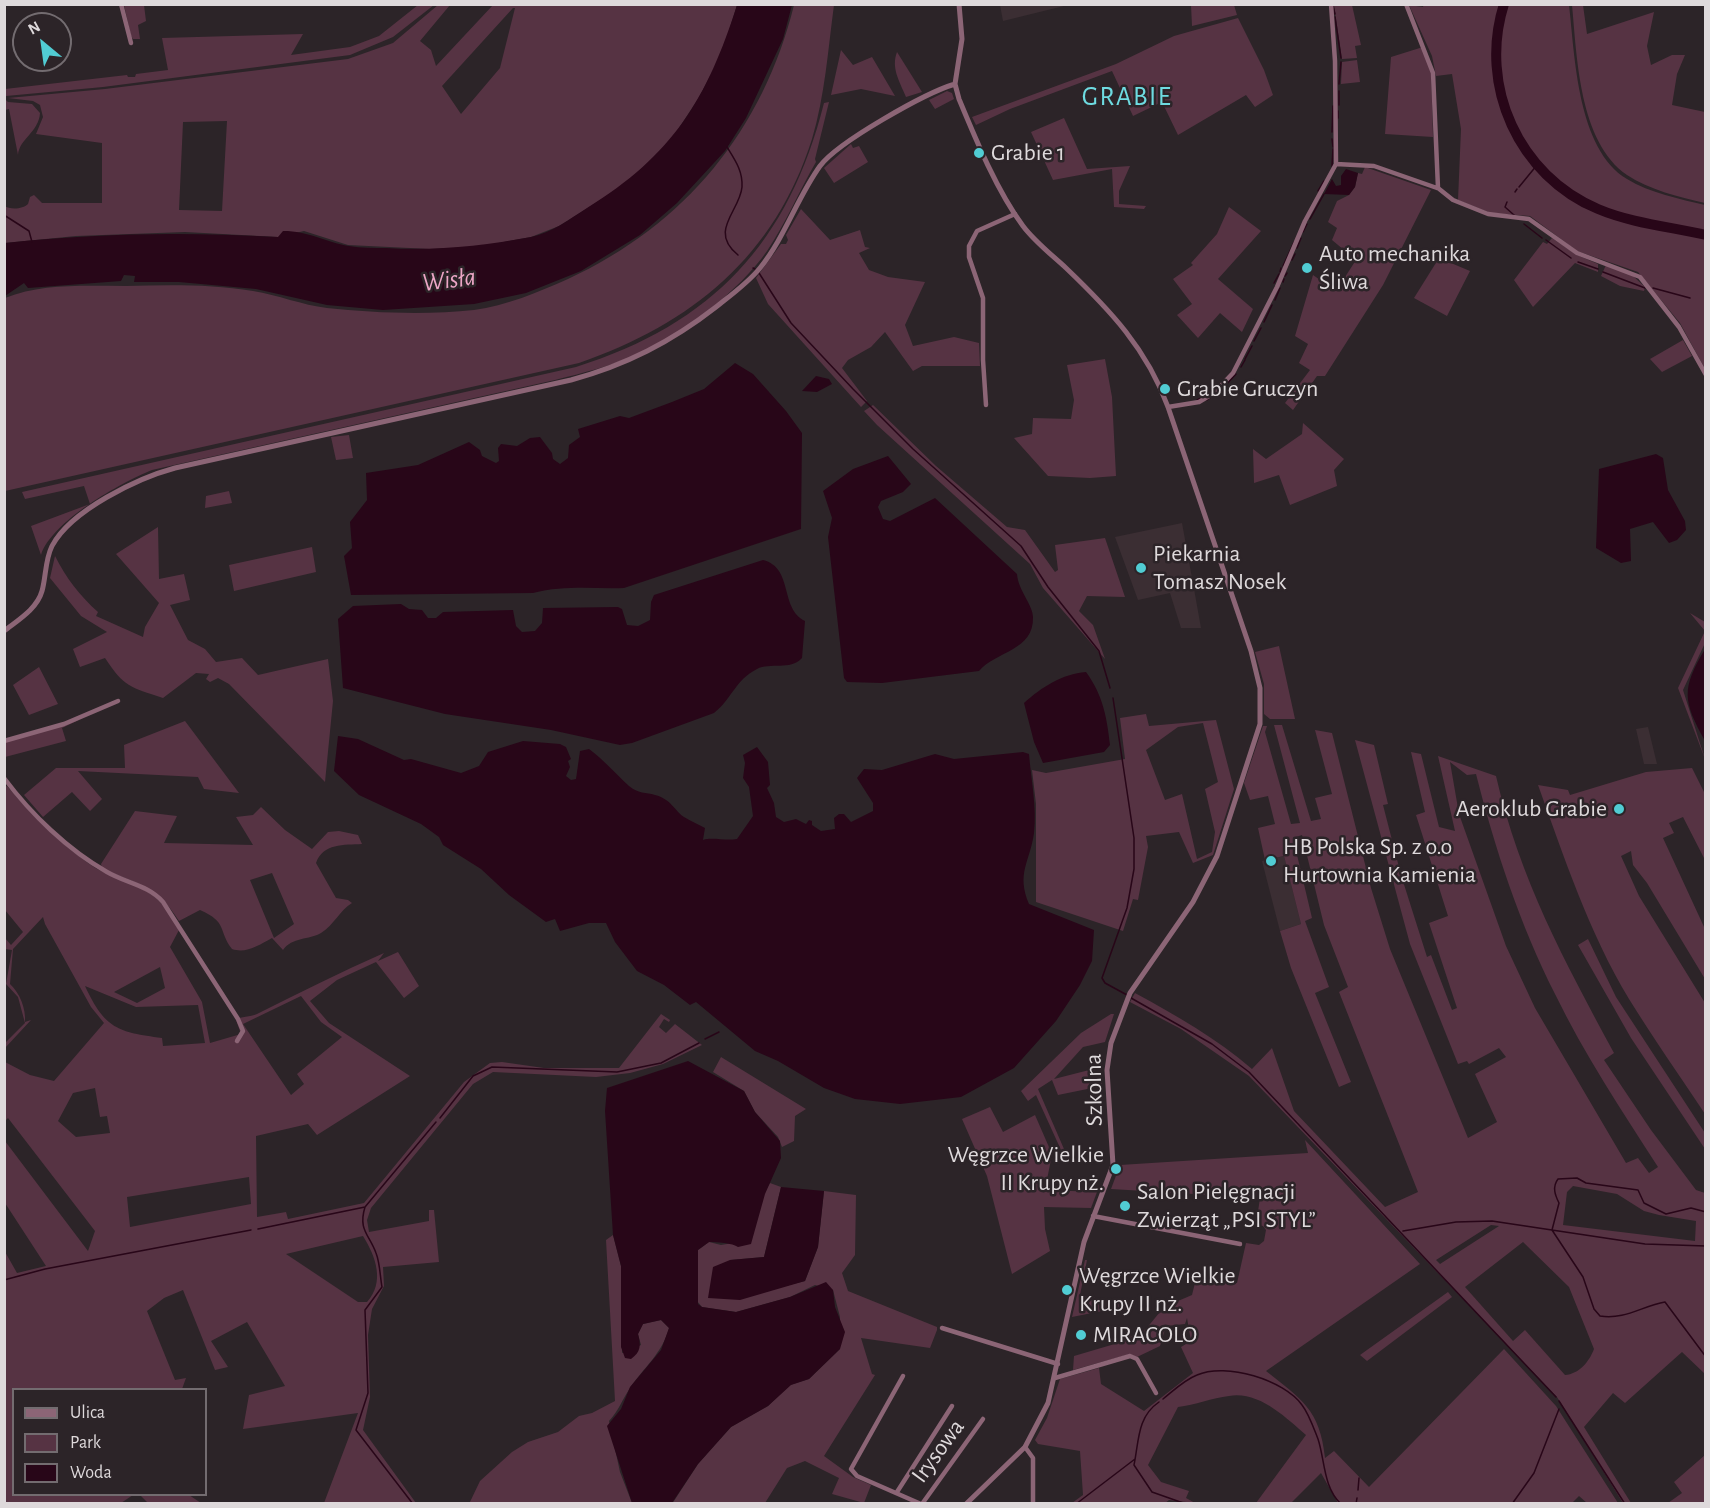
<!DOCTYPE html>
<html>
<head>
<meta charset="utf-8">
<style>
  body { margin:0 }
  #map { position:relative; width:1710px; height:1508px; overflow:hidden; background:#2c2428; font-family:"Alegreya Sans",sans-serif }
  canvas { display:block }
  .frame { position:absolute; inset:0; border:6px solid #ded9db; pointer-events:none }
  .legend { position:absolute; left:12px; top:1388px; width:195px; height:108px; box-sizing:border-box; background:#2c2428; border:2px solid #736c70; margin:0; padding:8px 10px; list-style:none; font-size:18px; color:#ded9db }
  .legend li { display:flex; align-items:center; gap:12px; height:30px }
  .legend b { width:30px; border:2px solid #736c70 }
  .north { position:absolute; left:12px; top:12px; width:60px; height:60px; box-sizing:border-box; background:#2c2428; border:2px solid #736c70; border-radius:50%; rotate:331deg; font-size:16px; font-weight:700; line-height:24px; text-align:center; color:#ded9db }
  .north::after { content:''; display:block; margin:auto; width:21px; height:27px; background:#51ccd3; clip-path:polygon(50% 0,100% 100%,50% 72%,0 100%) }
</style>
</head>
<body>
<div id="map">
<canvas width="1710" height="1508"></canvas>
<div class="frame"></div>
<ul class="legend">
<li><b style="height:8px;background:#8c6576"></b>Ulica</li>
<li><b style="height:16px;background:#563343"></b>Park</li>
<li><b style="height:16px;background:#280618"></b>Woda</li>
</ul>
<div class="north">N</div>
</div>
<script>
const c = document.querySelector('canvas').getContext('2d');
c.lineJoin = 'round';
function paint(path, color) { c.fillStyle = color; c.fill(path, 'evenodd'); }
function stroke(path, color, width, dash) { c.strokeStyle = color; c.lineWidth = width; c.lineCap = dash ? 'butt' : 'round'; c.setLineDash(dash || []); c.stroke(path); }
function write(font, color, halo, rows, align = 'center') {
  c.font = font + ' "Alegreya Sans",sans-serif'; c.lineWidth = 5; c.setLineDash([]); c.textBaseline = 'middle'; c.strokeStyle = halo; c.fillStyle = color; for (const [text, x, y, turn = 0] of rows) {
    c.save(); c.translate(x, y); c.rotate((+turn || 0) * Math.PI / 180); c.textAlign = isNaN(turn) ? turn : align; if (halo) c.strokeText(text, 0, 0); c.fillText(text, 0, 0); c.restore();
  }
}
paint(new Path2D(`
  M1000,5V4L1068,5L1003,21Z
  M1182,523L1196,600L1201,628H1181L1170,593L1138,600L1115,537Z
  M1648,727L1657,764H1644L1636,729Z
  M1284,856L1301,924L1280,931L1262,861Z`), '#3b2e33');
paint(new Path2D(`
  M1424,4L1569,5C1575,56 1577,149 1627,179C1650,193 1680,199 1705,205V369L1680,323L1638,272L1577,251L1530,216L1491,213L1458,200L1461,129L1452,74L1436,76L1432,56L1409,5L1423,7Z
  M124,5H144L146,21L138,25L140,39H133L131,36Z
  M418,5H434L393,37L350,55L103,87L6,96L5,89L127,75L128,77H135L136,74L168,70L162,38L303,34L291,55L350,47L379,36Z
  M438,5H450L420,41L431,50L436,66L493,5H737L721,56L698,99L669,143L623,186L559,226L531,237L477,247L430,249L348,245L304,231L278,237L185,232L76,236L5,243L4,206C11,210 23,209 28,204L30,197L34,195L42,203H102V143L36,134L43,117L40,105L33,101L8,98L105,89L348,59L393,43ZM513,8H515L500,68L461,114L442,86ZM227,121L222,211L179,210L183,122Z
  M794,5H834C828,49 825,96 812,139C775,256 692,324 579,363L5,491V298C42,283 86,286 126,286C168,285 211,284 253,291C278,295 302,305 327,308C373,313 428,315 474,310C506,306 538,292 568,279C685,225 763,130 794,5Z
  M1191,5H1234L1237,15L1192,26Z
  M1334,5H1352L1361,45L1355,46L1357,58L1342,59Z
  M1572,5H1583L1587,34L1654,12L1647,46L1651,65L1672,55H1685L1677,74L1672,105L1705,112V203C1680,197 1649,190 1627,175C1579,142 1577,57 1572,5Z
  M1238,18L1264,70L1273,95L1255,107L1246,95L1178,135L1162,102L1133,116L1112,71L1010,109L976,125L972,117L1116,64L1174,36Z
  M1423,47L1431,69L1433,137L1385,134L1391,57Z
  M841,50L853,65L872,57L895,96L861,89L831,95Z
  M897,52L922,92L906,97C899,80 891,68 897,52Z
  M1357,60L1360,82L1341,84L1342,62Z
  M947,91L952,93L954,99L935,109L929,100Z
  M5,99L8,102L32,104L40,113C39,132 19,139 18,155L9,109L5,110Z
  M829,102L815,159L816,162C799,191 786,223 767,251C740,290 682,335 638,354C611,366 583,373 555,380L152,470C120,483 52,521 41,555L31,526L90,504L84,486L25,499L22,492L576,367C713,324 789,242 824,103Z
  M1064,118L1087,169L1130,166L1119,191V204L1146,206L1144,209L1114,207L1112,169L1053,180L1031,132Z
  M851,144L853,148L859,146L868,162L834,183L824,168Z
  M1365,167L1431,190L1383,285L1325,376H1317L1293,410L1285,403L1310,370L1299,363L1308,344L1295,336L1313,275L1336,291L1356,260L1332,240L1337,228L1328,222L1337,201L1349,195L1355,187L1358,173L1362,174Z
  M1229,207L1261,231L1218,279L1253,309L1242,332L1220,313L1198,338L1177,315L1192,304L1173,279L1193,265L1191,263L1217,234Z
  M801,209L830,240L860,230L865,247L870,248L859,253L869,270L888,277L925,282L905,325L913,346L954,337L979,343L980,366H922L913,371L885,332L871,347L848,360L842,368L867,401L861,407L768,304L756,278L781,244H786L788,240L786,235Z
  M1552,238L1577,255L1598,264V272L1575,263L1533,307L1514,280L1543,242L1547,244Z
  M1439,258L1470,271L1447,316L1414,298Z
  M1606,265L1632,275L1645,287L1644,291L1620,286L1601,276Z
  M1683,340L1692,356L1662,372L1650,359Z
  M1105,359L1112,397L1116,476L1090,478L1048,476L1014,438L1032,434L1033,418L1071,419L1074,400L1067,365Z
  M873,405L936,466L1007,527L1025,530L1055,572L1058,570L1055,545L1105,538L1125,597L1087,596L1079,611L1093,625L1105,659L1043,588L1030,564L877,425L864,411Z
  M1303,423L1344,459L1334,470L1337,486L1290,505L1279,475L1254,483L1253,449L1266,459L1302,434Z
  M349,435L353,458L336,460L331,437Z
  M229,491L232,503L205,508L206,496Z
  M158,527L159,579L184,574L190,600L170,605L188,640L205,649L216,662L242,658L258,675L328,659L333,701L325,782L229,684L218,678L210,682L206,679L209,674L196,673L163,698C130,687 124,687 105,658L80,667L73,649L107,632L81,616L50,578L55,556C66,578 80,596 98,612L96,616L143,637L145,627L159,603L116,554Z
  M312,547L316,572L234,591L229,565Z
  M1690,613L1705,622V643L1683,690L1705,759L1678,688L1705,631Z
  M1279,646L1295,719H1270L1264,714V684L1255,652Z
  M39,667L58,704L29,715L13,685Z
  M1146,714L1149,726L1216,720L1234,789L1213,855L1193,863L1179,832L1146,836L1148,847L1138,900L1133,899L1123,931L1036,902V804L1032,770L1046,773L1125,759L1120,718ZM1203,723L1218,782L1205,789L1215,832L1212,852L1197,859L1182,794L1165,800L1146,750L1178,727Z
  M81,719L62,728L66,741L5,757L4,742Z
  M185,721L239,793L204,789L198,777L78,771L102,799L90,811L72,792L43,817L24,795L56,768H125L124,745Z
  M1274,725H1282L1311,821L1321,819L1315,798L1332,794L1315,730L1332,733L1371,888L1390,949L1468,1138L1497,1122L1475,1074L1506,1057L1499,1048L1469,1064L1467,1061L1458,1064L1410,944L1355,740L1374,745L1388,804L1383,805L1401,875L1427,957L1431,955L1452,1010L1457,1008L1429,923L1448,916L1416,815L1425,812L1411,752L1421,754L1439,827L1455,831L1438,756L1496,776C1520,880 1564,960 1614,1053L1604,1060L1651,1130L1696,1190L1705,1193V1374L1682,1352L1625,1403L1613,1393L1584,1427L1631,1503H1623L1557,1397L1249,1076L1181,1029L1130,1002L1135,993C1177,1016 1216,1038 1252,1069L1272,1048L1294,1111L1385,1207L1418,1192L1339,992L1348,987L1324,925L1302,835L1293,838L1312,918L1305,921L1329,987L1315,993L1351,1082L1339,1087L1291,968L1280,931L1301,924L1284,856L1265,860L1258,828L1275,824L1268,796L1250,800L1244,783L1263,726H1267L1265,732L1291,824L1300,823ZM1450,762L1467,775L1476,774C1495,849 1520,925 1555,994C1584,1054 1622,1111 1658,1167L1649,1173L1638,1158L1626,1163L1535,1008L1506,946L1459,814ZM1573,1186L1617,1194L1644,1211L1659,1215L1696,1221L1695,1241L1563,1225L1567,1192ZM1491,1225L1499,1226L1440,1264L1436,1260ZM1523,1242L1569,1287L1594,1349C1589,1362 1579,1374 1565,1375L1525,1330L1513,1341L1465,1287Z
  M1692,768L1705,794V860L1683,817L1669,823L1674,833L1663,838L1705,929V979L1647,883L1633,865L1631,851L1621,856L1639,896L1705,1003V1114C1680,1076 1653,1038 1629,999C1589,933 1564,857 1538,785L1568,790L1570,795L1646,772Z
  M7,786C31,814 58,842 88,863C109,879 140,882 158,900C167,908 173,920 179,930L170,947L202,1002L210,1043L241,1034L236,1020C241,1016 250,1017 257,1014C299,993 341,972 384,953L378,961L398,952L419,986L404,998L376,962L337,980L310,1001L329,1023L410,1076L317,1135L308,1124L256,1136L257,1217L286,1212L288,1219L364,1203L464,1082L490,1063L502,1062L544,1068H619L661,1014L670,1020L669,1022L664,1019L659,1027L666,1033L675,1024L702,1045L663,1064L630,1073L596,1077L493,1072L473,1084L371,1208L367,1220L369,1232L429,1221V1210H434L439,1262L383,1267L384,1286L372,1309L368,1335L370,1397L363,1430L416,1503H324L358,1413L243,1429L249,1395L285,1386L247,1322L211,1341L228,1367L215,1370L183,1290L164,1298L147,1311L175,1380L186,1378L182,1389L14,1390V1494L133,1495L121,1503H5L4,1250L17,1273L46,1266L5,1203V1141L88,1251L95,1231L8,1118L5,1121V1062L30,1075L54,1081L104,1023L91,1007L45,924L43,917L13,949L10,984C20,993 26,1009 25,1022L31,1020L5,1048V1043L25,1023L18,997L6,984L12,950L5,949V938L11,945L23,932L5,910V787ZM160,967L165,988L137,1003L114,992ZM85,986L136,1007L198,1005L205,1043L163,1046L162,1038C118,1032 105,1029 85,986ZM301,996L321,1022L342,1037L297,1074L304,1084L291,1095L243,1024ZM95,1088L100,1117L107,1116L110,1133L76,1137L58,1121L73,1093ZM249,1177L251,1204L130,1227L127,1197ZM363,1236C376,1257 385,1282 367,1302H358L286,1254Z
  M261,807L285,830L312,849L328,832L339,831L358,835L362,844C344,845 323,843 316,863L336,898L348,900L352,903C340,910 334,925 321,933C309,940 292,937 283,950L272,938C259,945 246,954 232,949C218,931 228,922 200,910L179,921C155,883 139,886 102,868L101,864L135,811L177,816L164,843L253,845L236,817L253,815ZM272,873L294,924L274,938L250,880Z
  M1588,939L1616,997L1705,1133V1149L1631,1038L1578,945Z
  M1111,1014H1114L1105,1042L1083,1047L1054,1079L1101,1067L1102,1086L1058,1095L1052,1080L1038,1089L1064,1149L1061,1150L1036,1095L1028,1101L1021,1091L1081,1033Z
  M721,1057L806,1109L795,1116L794,1141L782,1147L778,1137L755,1112L744,1091L713,1072Z
  M990,1107L1003,1132L1035,1115L1052,1154L1045,1190L1097,1192L1091,1208L1044,1207L1045,1229L1050,1251L1012,1274L987,1176L962,1119Z
  M1305,1140L1420,1264L1266,1371C1301,1399 1320,1409 1325,1458L1334,1451L1369,1487L1504,1349L1556,1406L1618,1503H1587L1579,1496L1571,1504L1338,1503L1321,1473L1291,1503H1256L1306,1435C1285,1417 1259,1391 1229,1396C1212,1398 1195,1405 1178,1407L1148,1465L1161,1482L1189,1491L1186,1498L1195,1503L1169,1500L1164,1504L1072,1503L1083,1495L1080,1451L1038,1444L1035,1440L1047,1418L1060,1379L1099,1368L1101,1384L1144,1411L1193,1373L1181,1347L1191,1341L1187,1318L1185,1324L1166,1326L1160,1346L1137,1357L1130,1354L1073,1370L1074,1356L1118,1343L1146,1329L1164,1307L1192,1295L1197,1275L1237,1283L1246,1243L1259,1245L1264,1241L1266,1230L1263,1226L1256,1225L1260,1198L1111,1189L1120,1165L1308,1153Z
  M770,1183L781,1187L764,1257L730,1260L785,1286L805,1281L818,1247L824,1191L856,1195L855,1255L842,1273L848,1291L937,1327V1330L930,1348L861,1338L872,1374L875,1375L824,1456L853,1477L871,1485L864,1503L832,1494L839,1478L805,1461L787,1468L765,1503L672,1504L698,1464L731,1427L768,1406L790,1385L809,1379L840,1349V1317L833,1290L815,1285L790,1297L736,1312L702,1307L697,1301L698,1250L709,1242L721,1245L733,1243Z
  M613,1235L621,1266L622,1353L641,1345L638,1334L643,1324L661,1320L669,1328C662,1354 644,1367 630,1388C622,1400 619,1410 609,1421L620,1472L632,1503L469,1504L480,1481L512,1452L528,1442L558,1432L579,1416L592,1413L615,1401L606,1240Z
  M1085,1260H1087L1080,1295L1132,1305L1072,1317Z
  M1448,1292L1452,1297L1367,1361L1360,1355Z
  M1705,1455V1503H1668L1682,1493L1674,1482Z
  M140,1495H189L201,1503H148Z`), '#563343');
paint(new Path2D(`
  M737,5H792L783,39L746,118L725,151L677,203L640,235L581,271L526,293L474,304L383,310L327,305L256,289L179,282H134L135,276L124,275L121,281L28,288L24,283L5,296V243C99,233 184,232 278,237L283,231C309,231 325,242 349,246C361,248 374,248 386,248C435,251 482,246 531,237C551,233 570,219 587,208C673,155 707,99 737,5Z
  M1346,169L1358,173L1355,187L1349,195L1324,194L1332,179L1336,186L1341,185V176Z
  M735,363L753,374L786,411L802,433L801,529L624,588C594,589 565,585 533,593L351,595L344,556L352,548L350,522L367,500L366,473L418,465L469,442L480,450L482,456L496,463L499,461L498,448L501,444L517,446L530,438L540,437L552,453L553,459L560,464L568,458L569,445L580,437L578,429L620,416L629,418L672,402L704,389Z
  M816,376L829,379L832,384L817,392L802,391Z
  M1656,454L1663,458L1668,490L1685,521L1686,530L1677,540L1669,543L1653,522L1630,529L1631,561L1621,563L1596,548L1599,469Z
  M888,456L911,484L903,492L881,501L878,507L883,519L890,521L935,498L1017,574C1018,590 1033,605 1033,617C1034,651 996,651 979,671L882,683L847,682L844,678L828,537L832,518L823,491L853,469Z
  M763,560C794,568 779,608 805,621L802,658C790,671 770,662 757,669C735,680 732,699 714,713L632,743L620,745L551,730L445,714L343,688L338,619L353,606L401,604L409,609L422,610L428,618H436L443,612L513,610L516,626L522,632L535,631L542,623L543,608L618,607L622,609L627,625L638,626L650,620L651,602L654,595Z
  M1705,649V741C1683,701 1681,689 1705,649Z
  M1086,672C1103,695 1107,718 1110,745L1104,752L1043,763L1034,742L1024,703C1042,687 1062,674 1086,672Z
  M338,736L358,739L404,760L411,759L461,773L479,766L488,752L523,741L560,744L566,747L571,759L568,761L570,767L566,776L571,780L576,779L580,751L589,749C604,760 616,774 629,786C638,794 646,792 655,795C671,799 674,810 684,817C690,821 698,824 705,828L703,840C712,837 725,841 737,839L753,816L749,787L743,778L745,763L743,755L757,747L768,762L770,785L767,788L774,803L776,817L784,822L796,819L806,824L809,820L812,821V825L821,831L835,829L834,818L839,814H844L851,822L873,811V803L857,778L864,769L882,770L935,754L954,759L1023,752L1029,754C1031,779 1037,807 1034,833C1030,862 1016,873 1029,904L1094,930L1092,961L1080,985L1056,1021L1014,1068L961,1097L900,1104L855,1099L824,1088L778,1061L755,1051L696,1002L690,1005L664,985L637,971L615,942L606,923H589L560,931L555,919L546,922L509,895L481,869L443,845L439,837L421,824L359,795L334,771Z
  M688,1061L744,1091L755,1112L780,1141L781,1158L765,1194L751,1244L738,1247C733,1243 716,1242 709,1242L698,1250V1304L702,1307L736,1312L790,1297L826,1282L833,1290L835,1307L845,1332L840,1349L809,1379L791,1385L768,1406L731,1427L698,1464L672,1503H632L607,1426L621,1409L630,1387L661,1350L669,1328L661,1320L643,1324L638,1334C641,1345 641,1352 631,1359L625,1358L621,1347V1266L613,1235L605,1111L607,1088Z
  M781,1187L824,1191L818,1247L805,1281L740,1300L708,1298L713,1267L730,1260L764,1257Z`), '#280618');
stroke(new Path2D(`
  M1333,6L1335,14
  M1335,17L1341,58
  M1339,84L1341,62
  M1339,105V91
  M1338,118V111
  M1332,132L1333,106
  M1332,139L1333,147
  M727,147C735,160 743,171 742,187C740,211 708,231 738,255
  M1332,166L1333,149
  M1519,187L1537,165
  M1318,191L1324,181
  M1515,192L1517,189
  M1507,202L1505,207L1514,215
  M4,215L29,231L32,242
  M1310,219L1324,194
  M1524,224L1542,238
  M1303,232L1307,224
  M1546,240L1571,258
  M1297,248L1301,238
  M1292,260L1295,254
  M1578,262L1598,269
  M1283,266L1294,242
  M753,268L755,269
  M1280,272L1281,268
  M1603,272L1645,288
  M759,273L791,323L853,389L913,449L1021,546L1048,587L1099,651L1110,688
  M1285,276L1287,273
  M1283,282L1284,279
  M1274,283L1279,274
  M1653,288L1690,298
  M1275,300L1280,288
  M1264,322L1272,305
  M1254,341L1261,328
  M1245,359L1252,346
  M1241,367L1245,360
  M1197,400L1206,395
  M1207,400L1222,389L1236,374
  M1113,698L1134,838V869L1127,908L1102,978L1105,983L1127,995
  M1131,998L1212,1044L1249,1072L1556,1397
  M705,1039L719,1032
  M440,1118L473,1076L492,1067L617,1072L661,1063L699,1043
  M1706,1212L1691,1208L1666,1214L1644,1203L1638,1190L1586,1183L1577,1178L1558,1179C1552,1187 1555,1195 1559,1203L1552,1230L1583,1277L1594,1309L1600,1316C1625,1320 1642,1306 1665,1302L1706,1357
  M258,1229L365,1207
  M1403,1231L1456,1222L1492,1221L1645,1244L1706,1246
  M4,1280L45,1269L251,1230
  M1163,1399C1173,1391 1184,1380 1197,1375C1226,1362 1284,1380 1302,1405C1309,1414 1314,1429 1318,1439C1325,1460 1323,1487 1341,1504
  M1559,1401L1625,1504
  M1159,1402C1137,1417 1139,1441 1134,1465L1152,1492L1186,1504
  M1358,1490L1359,1478
  M413,1504L356,1430L368,1393L365,1310L382,1287C380,1276 380,1263 376,1253C369,1234 358,1230 365,1207L436,1122
  M1076,1504L1135,1459
  M1356,1504L1357,1498
  M1512,1504L1534,1473L1559,1409`), '#280618', 1.5);
stroke(new Path2D(`
  M1504,4C1478,86 1519,176 1598,209C1631,223 1671,227 1706,235`), '#280618', 10);
stroke(new Path2D(`
  M121,4L131,43
  M1406,4L1433,73L1438,188L1453,200L1488,214L1529,219L1577,253L1640,277L1679,327L1706,375
  M1336,164L1374,166L1437,188
  M986,405L983,360V298L969,257V246L977,231L1015,214
  M1168,407L1199,402L1214,393L1233,373L1277,287L1305,221L1336,164L1335,61L1331,4
  M4,741L64,724L118,701
  M4,778C31,814 68,850 107,872C126,883 148,885 163,902L238,1019L243,1031L237,1041
  M1093,1216L1240,1244
  M942,1328L1058,1364
  M903,1376L851,1469L857,1476L921,1504
  M1055,1378L1130,1356L1137,1359L1156,1393
  M1025,1447L1033,1458V1504
  M897,1492L952,1406
  M922,1504L983,1419`), '#8c6576', 4.5);
stroke(new Path2D(`
  M959,4L962,39L955,84L959,99C976,140 997,191 1023,226C1035,242 1052,255 1066,268C1110,310 1147,349 1168,407L1251,651L1260,688V724L1217,856L1193,902L1130,993L1111,1043L1107,1070L1113,1165L1084,1242L1048,1403L1025,1447L966,1504
  M4,631C18,620 37,609 42,591C46,577 45,560 52,546C71,510 138,478 175,468L571,380C626,365 671,342 716,307C731,295 748,283 760,268C785,237 797,198 820,166C838,142 925,93 955,84`), '#8c6576', 5);
for (const [x, y, r, color] of [
  [979,153,6,"#51ccd3"],
  [1307,268,6,"#51ccd3"],
  [1165,389,6,"#51ccd3"],
  [1141,568,6,"#51ccd3"],
  [1619,809,6,"#51ccd3"],
  [1271,861,6,"#51ccd3"],
  [1116,1169,6,"#51ccd3"],
  [1125,1206,6,"#51ccd3"],
  [1067,1290,6,"#51ccd3"],
  [1081,1335,6,"#51ccd3"]
]) { const dot = new Path2D(); dot.arc(x, y, r, 0, 2 * Math.PI); c.fillStyle = color; c.fill(dot); stroke(dot, '#2c2428', 2); }
write('24px', '#ded9db', '#2c2428', [
  ["Grabie 1",991,153],
  ["Auto mechanika",1319,254],
  ["Śliwa",1319,282],
  ["Grabie Gruczyn",1177,389],
  ["Piekarnia",1153,554],
  ["Tomasz Nosek",1153,582],
  ["Aeroklub Grabie",1607,809,"right"],
  ["HB Polska Sp. z o.o",1283,847],
  ["Hurtownia Kamienia",1283,875],
  ["Węgrzce Wielkie",1104,1155,"right"],
  ["II Krupy nż.",1104,1183,"right"],
  ["Salon Pielęgnacji",1137,1192],
  ["Zwierząt „PSI STYL”",1137,1220],
  ["Węgrzce Wielkie",1079,1276],
  ["Krupy II nż.",1079,1304],
  ["MIRACOLO",1093,1335]
], 'left');
write('24px', '#ded9db', '#2c2428', [
  ["Szkolna",1094,1090,-91],
  ["Irysowa",938,1451,-54]
]);
write('italic 26px', '#eca6c6', '#2c2428', [
  ["Wisła",449,280,-7]
]);
c.letterSpacing = '1.5px';
write('27px', '#6edbe1', '#2c2428', [
  ["GRABIE",1127,97]
]);
c.letterSpacing = '0px';
</script>
</body>
</html>
